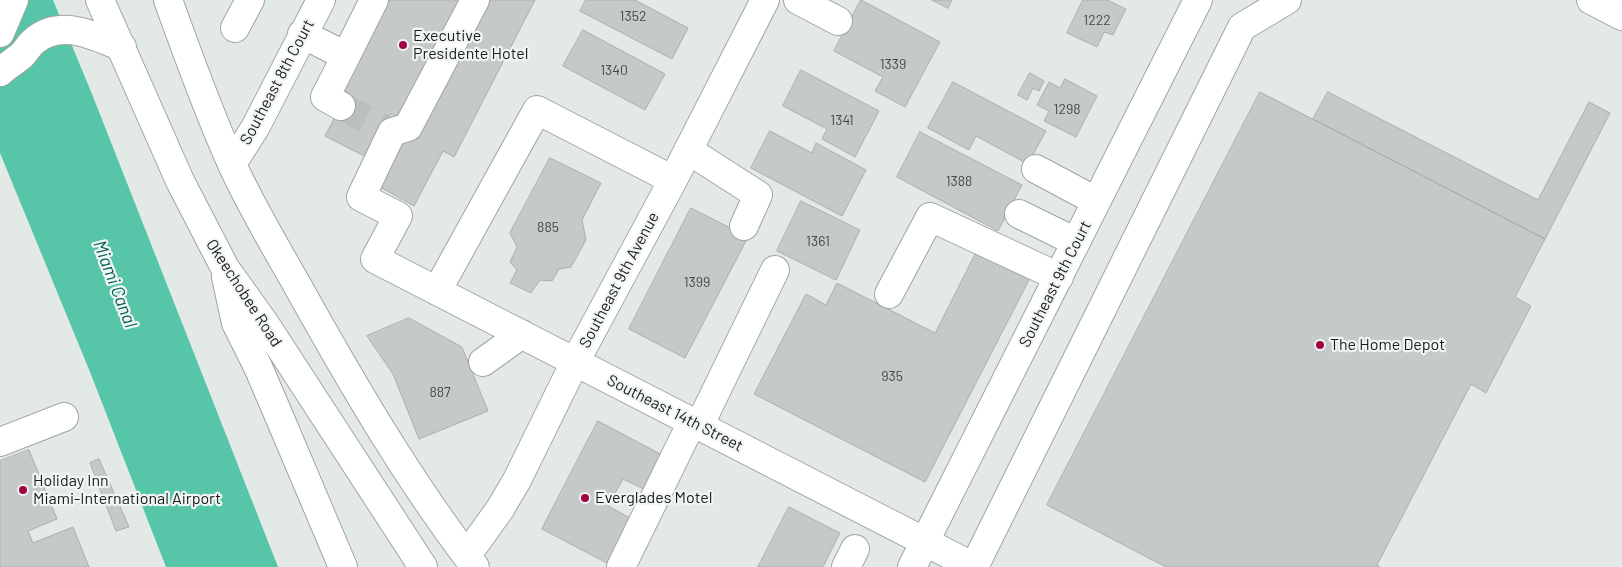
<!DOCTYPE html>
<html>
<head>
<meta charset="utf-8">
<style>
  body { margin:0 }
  canvas { display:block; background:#e3e9e7 }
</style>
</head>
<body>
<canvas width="1622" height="567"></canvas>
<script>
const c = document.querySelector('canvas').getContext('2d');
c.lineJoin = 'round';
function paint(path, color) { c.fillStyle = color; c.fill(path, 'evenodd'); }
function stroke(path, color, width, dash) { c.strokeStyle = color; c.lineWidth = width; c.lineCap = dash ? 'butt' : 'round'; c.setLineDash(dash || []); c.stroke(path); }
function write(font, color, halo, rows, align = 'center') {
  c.font = font + ' Barlow,sans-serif'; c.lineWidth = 4.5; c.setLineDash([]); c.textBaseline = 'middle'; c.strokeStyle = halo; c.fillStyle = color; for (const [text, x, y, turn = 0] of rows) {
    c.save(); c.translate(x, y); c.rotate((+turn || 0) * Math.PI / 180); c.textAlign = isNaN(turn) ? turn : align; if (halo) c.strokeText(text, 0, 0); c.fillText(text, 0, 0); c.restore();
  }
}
paint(new Path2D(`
  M0,0H53L92,94L278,567H166L90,372L0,153Z`), '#56c5a8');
const building = new Path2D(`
  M388,0H463L402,119L391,114L368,158L325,136L348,92L342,89Z
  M489,0H535L454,157L443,151L414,206L378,186L406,133L417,139Z
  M586,0H635L688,28L672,59L580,11Z
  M861,0L940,42L905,107L875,91L883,77L834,51Z
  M932,0H952L948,8Z
  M1083,0H1107L1126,9L1113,35L1104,32L1097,47L1067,33Z
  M583,30L665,74L645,110L563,66Z
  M801,70L879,111L855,157L822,139L827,129L783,106Z
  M1030,73L1044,81L1039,91L1033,88L1027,100L1018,95Z
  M1065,79L1097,96L1076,137L1044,121L1049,111L1037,105L1049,82L1060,88Z
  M953,82L1046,131L1028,164L976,136L969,150L928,128Z
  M1260,92L1545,239L1515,297L1531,306L1486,393L1471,384L1377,565L1380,567H1166L1047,505Z
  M1328,92L1538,200L1589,102L1610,113L1545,239L1313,119Z
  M770,131L812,153L816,143L866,170L842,216L751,168Z
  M920,132L1022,185L998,231L897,177Z
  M550,158L601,183L582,220L586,240L571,267L559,269L552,281L540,280L531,293L510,283L517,270L510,262L517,247L510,233Z
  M801,201L860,230L836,280L777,251Z
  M691,208L748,237L685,358L629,329Z
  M977,251L1030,278L925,482L754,394L806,294L826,305L837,283L935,333Z
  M409,318L462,347L488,411L419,439L393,374L367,336Z
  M598,421L664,456L646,490L623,479L608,506L630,518L607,563L542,529Z
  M29,450L57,519L28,531L33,543L73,527L89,567H0V461Z
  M99,459L129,527L116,531L90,463Z
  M789,507L840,533L823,567H758Z`);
paint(building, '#c5cac8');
stroke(building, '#aaafae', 1);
stroke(new Path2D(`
  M341,106L383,128`), '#bbc0be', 28, [28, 14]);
const minor = new Path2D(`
  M475,0L408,127L392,132L361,197L398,216L375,259L974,567
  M798,0L838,21
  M1591,0L1622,16
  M235,28L250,0
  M302,34L346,56L374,0
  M341,106L325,97L346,56
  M688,150L758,195L744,226
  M232,164L255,128L321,0
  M1036,169L1096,201
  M1019,214L1076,242
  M437,291L537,110L673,180
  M889,294L930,217L1059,277
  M483,362L522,334
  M699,426L775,270
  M0,442L64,417
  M467,555L500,509L517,480L575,362L673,180L765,0
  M621,567L692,422
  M846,567L855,549
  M974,567L1242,27L1287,0`);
const major = new Path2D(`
  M912,567L1198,0`);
const highway = new Path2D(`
  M100,0L180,181L225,268L265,324L423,567
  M168,0C188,55 207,109 231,162C251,207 277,249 301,292C354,387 409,481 475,567
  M0,33L14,0
  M0,72C7,66 15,61 22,55C26,51 29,45 34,41C61,18 94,36 122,47
  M226,277L236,323L258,367L279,416L343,567`);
stroke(minor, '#a0a5a4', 30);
stroke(major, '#a0a5a4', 30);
stroke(highway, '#a0a5a4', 30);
stroke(minor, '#fff', 28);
stroke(major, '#fff', 28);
stroke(highway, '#fff', 28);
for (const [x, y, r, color] of [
  [403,45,5,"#a00443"],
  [1320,345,5,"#a00443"],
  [23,490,5,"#a00443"],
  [585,498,5,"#a00443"]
]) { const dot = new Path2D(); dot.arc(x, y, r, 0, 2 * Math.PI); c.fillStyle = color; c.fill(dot); stroke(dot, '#f1f6f4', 2); }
write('14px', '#454846', null, [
  ["1352",633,16],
  ["1222",1097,20],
  ["1339",893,64],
  ["1340",614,70],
  ["1298",1067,109],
  ["1341",842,120],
  ["1388",959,181],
  ["885",548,227],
  ["1361",818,241],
  ["1399",697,282],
  ["935",892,376],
  ["887",440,392]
]);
write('16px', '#1a1c1b', '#f1f6f4', [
  ["Executive",413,36],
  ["Presidente Hotel",413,54],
  ["The Home Depot",1330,345],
  ["Holiday Inn",33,481],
  ["Miami-International Airport",33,499],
  ["Everglades Motel",595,498]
], 'left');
write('16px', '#1a1c1b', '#f1f6f4', [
  ["Southeast 8th Court",277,82,-62],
  ["Southeast 9th Avenue",619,280,-62],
  ["Southeast 9th Court",1055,284,-63],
  ["Okeechobee Road",244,293,57],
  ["Southeast 14th Street",675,413,27]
]);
write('italic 18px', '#00604d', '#f1f6f4', [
  ["Miami Canal",115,284,69]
]);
</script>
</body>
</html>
